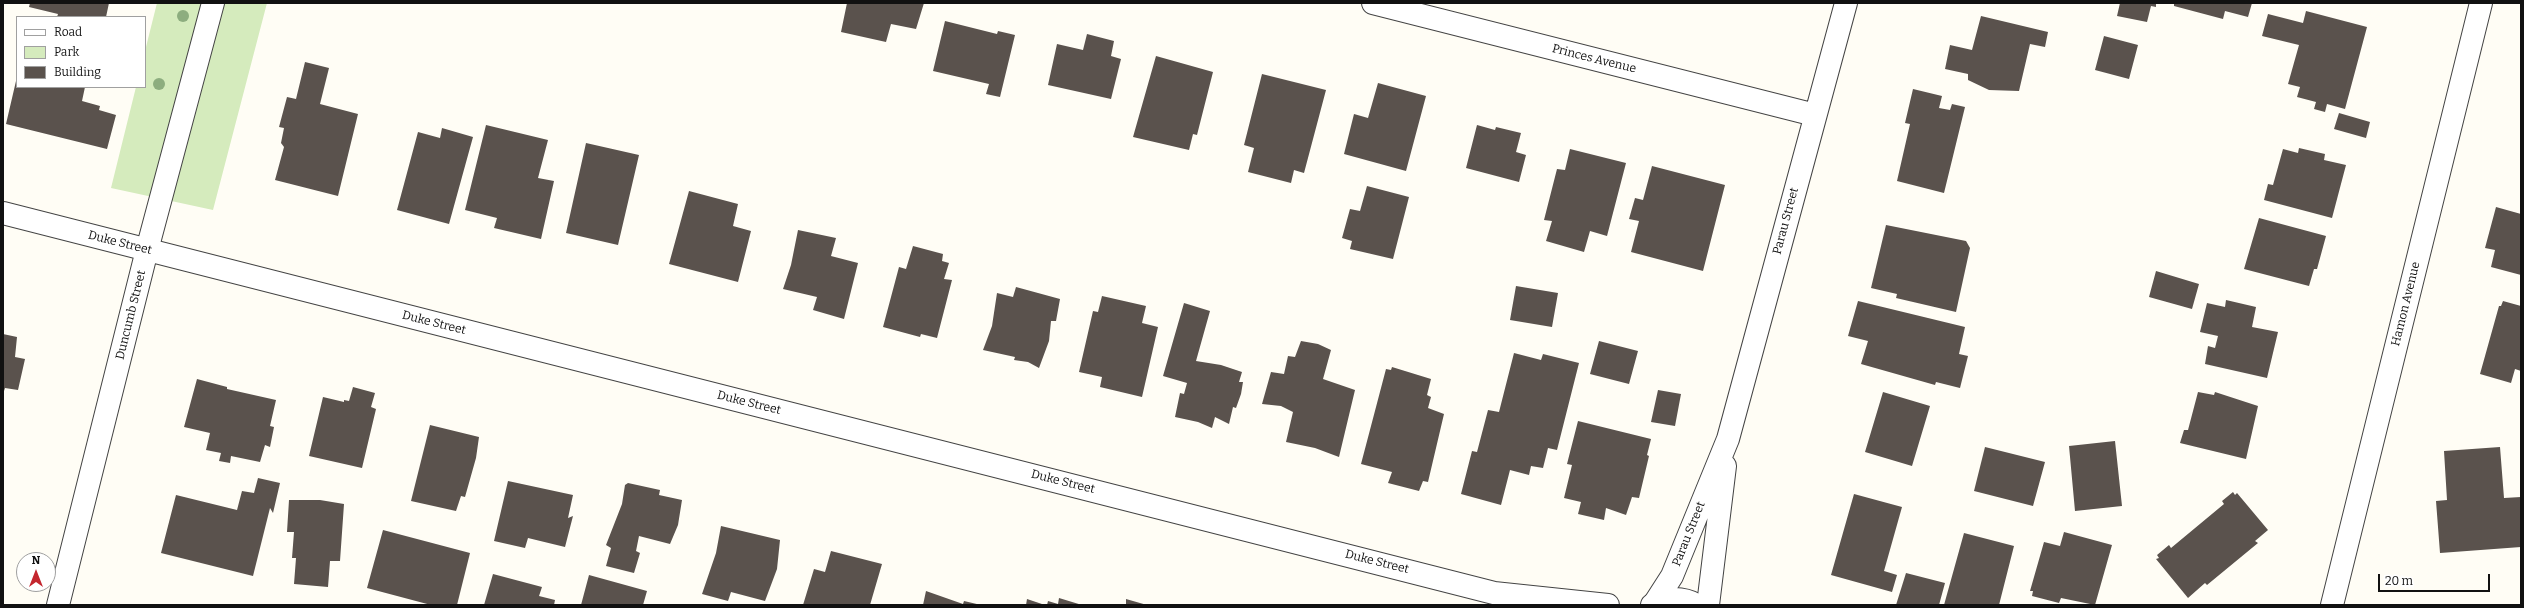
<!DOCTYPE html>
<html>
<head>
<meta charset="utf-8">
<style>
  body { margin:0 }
  #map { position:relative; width:2524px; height:608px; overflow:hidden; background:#fffdf5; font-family:Bitter,serif }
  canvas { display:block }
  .frame { position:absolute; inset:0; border:4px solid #111; pointer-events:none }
  .legend { position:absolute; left:16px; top:16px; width:130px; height:72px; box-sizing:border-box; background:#fff; border:1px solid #a0a0a0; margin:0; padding:5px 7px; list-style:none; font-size:12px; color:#111 }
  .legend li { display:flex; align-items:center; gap:8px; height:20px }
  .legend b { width:20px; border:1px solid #a0a0a0 }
  .north { position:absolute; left:16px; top:552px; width:40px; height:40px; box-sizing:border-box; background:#fff; border:1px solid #a0a0a0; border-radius:50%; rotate:0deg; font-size:11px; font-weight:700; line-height:16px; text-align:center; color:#111 }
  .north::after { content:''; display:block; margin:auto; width:14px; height:18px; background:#c4262e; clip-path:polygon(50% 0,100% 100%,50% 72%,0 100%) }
  .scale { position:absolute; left:2378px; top:574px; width:112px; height:18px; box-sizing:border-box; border:2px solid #111; border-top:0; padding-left:5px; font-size:12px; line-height:14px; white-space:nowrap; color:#111; -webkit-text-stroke:3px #fff; paint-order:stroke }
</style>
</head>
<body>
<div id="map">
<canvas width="2524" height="608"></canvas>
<div class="frame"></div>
<ul class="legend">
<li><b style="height:5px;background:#fff"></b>Road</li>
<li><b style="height:11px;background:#d5ebbd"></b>Park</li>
<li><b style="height:11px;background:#5a524d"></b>Building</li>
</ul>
<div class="north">N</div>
<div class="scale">20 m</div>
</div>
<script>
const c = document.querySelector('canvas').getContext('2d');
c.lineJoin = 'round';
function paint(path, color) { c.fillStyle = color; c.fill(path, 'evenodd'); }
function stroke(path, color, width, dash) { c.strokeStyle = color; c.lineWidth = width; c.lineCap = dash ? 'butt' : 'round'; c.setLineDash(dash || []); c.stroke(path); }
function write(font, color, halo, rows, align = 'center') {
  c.font = font + ' Bitter,serif'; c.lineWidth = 4; c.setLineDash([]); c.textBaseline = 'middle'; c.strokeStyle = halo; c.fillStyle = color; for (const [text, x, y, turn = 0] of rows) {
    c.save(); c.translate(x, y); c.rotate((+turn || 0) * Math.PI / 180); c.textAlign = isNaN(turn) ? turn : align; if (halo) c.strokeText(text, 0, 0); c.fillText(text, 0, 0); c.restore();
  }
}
paint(new Path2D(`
  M157,3H267L213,210L111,188L136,87H145V51Z`), '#d5ebbd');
paint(new Path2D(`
  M30,3H109L106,17H57L58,14L29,7Z
  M847,3H924L916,29L891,24L886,42L841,32Z
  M2120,3H2156V7L2151,6L2147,22L2117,16Z
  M2174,3H2252L2248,17L2225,11L2223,19L2174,6Z
  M2306,11L2367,27L2345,109L2327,104L2325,112L2314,109L2316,102L2297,97L2300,87L2288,84L2299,45L2262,36L2268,14L2303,23Z
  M1981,16L2048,32L2045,47L2030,44L2019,91L1989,90L1968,80V74L1945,69L1950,45L1972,50Z
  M945,21L997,34L998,31L1015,35L1000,97L986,94L989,84L933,71Z
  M1087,34L1114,41L1111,56L1121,59L1111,99L1048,85L1057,44L1083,50Z
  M2104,36L2138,45L2129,79L2095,70Z
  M1156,56L1213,72L1197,135L1193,134L1189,150L1133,137Z
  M305,62L329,68L320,104L358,114L338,196L275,180L284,147L281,143L284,128L279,127L287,97L296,99Z
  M1262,74L1326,90L1304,173L1294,170L1291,183L1248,172L1254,148L1244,145Z
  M16,81L17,87H85L82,101L100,106L99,110L116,115L107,149L6,124Z
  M1378,83L1426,96L1406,171L1344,154L1354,114L1368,118Z
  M1913,89L1942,96L1939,108L1950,110L1952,104L1965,107L1944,193L1897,181L1910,124L1905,123Z
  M2339,113L2370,122L2366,138L2334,129Z
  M486,125L548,140L538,178L554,181L541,239L494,228L497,218L465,210Z
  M1477,125L1495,130L1496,127L1521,133L1516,152L1526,155L1519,182L1466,168Z
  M442,128L473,137L449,224L397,210L418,132L440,138Z
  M586,143L639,155L618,245L566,233Z
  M2299,148L2325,154L2324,160L2346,165L2332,218L2264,200L2268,184L2273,185L2283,149L2298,153Z
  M1570,149L1626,163L1607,236L1590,231L1584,252L1546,241L1552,221L1544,220L1557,169L1565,170Z
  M1652,166L1725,185L1703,271L1631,252L1639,221L1629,219L1635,198L1643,200Z
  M1367,186L1409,197L1393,259L1350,249L1352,241L1342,238L1350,209L1360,211Z
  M689,191L738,204L733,226L751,231L738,282L669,264Z
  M2496,207L2521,214V275L2491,267L2495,250L2485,248Z
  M2259,218L2326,236L2317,269H2314L2309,286L2244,269Z
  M1886,225L1966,241L1970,248L1956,312L1896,298L1897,294L1871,288Z
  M798,230L836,238L831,256L858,263L844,319L813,310L817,297L783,289L791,265Z
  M913,246L943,254L942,261L949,263L944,279L952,280L937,338L921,334L920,337L883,327L899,267L906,269Z
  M2156,271L2199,284L2192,309L2149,297Z
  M1516,286L1558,293L1552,327L1510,320Z
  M1016,287L1060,299L1056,321H1051L1049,341L1039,368L1028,362L1014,360L1015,357L983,350L992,326L997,293L1013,297Z
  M1102,296L1146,306L1142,323L1158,327L1142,397L1100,387L1102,377L1079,372L1093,311L1098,312Z
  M2226,300L2256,307L2252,327L2278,332L2267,378L2205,364L2208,346L2215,348L2218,336L2200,332L2207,303L2225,307Z
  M1858,301L1965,327L1959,354L1968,356L1960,388L1936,382L1935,385L1861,364L1868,341L1848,336Z
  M2503,301L2521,306V371L2515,369L2511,383L2480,374L2499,306H2501Z
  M1184,303L1210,311L1196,361L1221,365L1242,372L1239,382H1243L1241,394L1236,408L1233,407L1229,424L1215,417L1212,428L1198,422L1175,417L1180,393L1184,394L1187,383L1163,376Z
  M3,334L17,337L15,357L25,359L18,390L5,388L3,394Z
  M1301,341L1318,344L1331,350L1323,379L1355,390L1339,457L1315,448L1286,442L1293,412L1281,406L1262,404L1271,372L1284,374L1288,356L1295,357Z
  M1599,341L1638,351L1629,384L1590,374Z
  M1514,353L1541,360L1543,354L1579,363L1557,450L1548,448L1543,468L1531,466L1529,475L1510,470L1501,505L1461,494L1472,451L1477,452L1488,410L1499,412Z
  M1392,367L1431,379L1427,395L1431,397L1428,408L1444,414L1428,482L1423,481L1419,491L1388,483L1392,472L1361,464L1386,369L1391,370Z
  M197,379L227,387V389L276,400L270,426L274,427L270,447L265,445L260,462L231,456L230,463L219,461L221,453L206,450L210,433L184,427Z
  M353,387L375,393L371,407L376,409L362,468L309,456L323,397L344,402V400L349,401Z
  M1658,390L1681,394L1675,426L1651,422Z
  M1883,392L1930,406L1912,466L1865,452Z
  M2198,392L2214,395L2215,392L2258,406L2246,459L2180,443L2184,430H2188Z
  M1578,421L1651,439L1647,455L1649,456L1639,498L1632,497L1626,515L1606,508L1604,520L1578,514L1581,502L1564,498L1572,465L1567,464Z
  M430,425L479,437L476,458L465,497L461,496L456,511L411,501Z
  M2115,441L2122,506L2075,511L2069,446Z
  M1985,447L2045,462L2033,506L1974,491Z
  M2500,447L2504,498L2521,497V547L2440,553L2436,501L2447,500L2444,451Z
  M258,478L280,483L273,513L270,508L253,576L161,553L176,495L237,510L242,491L254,493Z
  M508,481L573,495L568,518L573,516L565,547L528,538L525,548L494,541Z
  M628,483L660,490L659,495L682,500L678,525L670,544L639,536L636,551L640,553L634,573L606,566L611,548L606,545L622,504L625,485Z
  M2233,492L2235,495L2237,493L2268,530L2255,541L2258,543L2207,585L2205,583L2188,598L2156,559L2159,558L2157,555L2169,545L2171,548L2224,504L2222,501Z
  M1854,494L1902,507L1884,571L1897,575L1892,592L1831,575Z
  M289,500H320L344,504L340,561H330L328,587L294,584L296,558H292L294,532H287Z
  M721,526L780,540L777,569L765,601L731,592L728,601L702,594L716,553Z
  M383,530L470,553L457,605H431L367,588Z
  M2064,532L2112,545L2095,605L2061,598L2059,603L2032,596L2033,591H2030L2044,542L2060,546Z
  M1964,533L2014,546L1999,605H1944Z
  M831,551L882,564L870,605H803L814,569L825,572Z
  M1906,573L1945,583L1939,605H1896Z
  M493,574L542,587L539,596L555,600L554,605H484Z
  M589,575L647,591L643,605H581Z
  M926,591L963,604L964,601L981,605H923Z
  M1059,598L1082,605H1047L1048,601L1058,604Z
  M1027,599L1045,605H1026Z
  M1126,599L1147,605H1126Z`), '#5a524d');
const minor = new Path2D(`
  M1373,3L1815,115
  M1654,604L1672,576L1728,439L1846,3
  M58,605L147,250L213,3
  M1708,605L1725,466
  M2332,605L2481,3`);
const tertiary = new Path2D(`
  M3,213L1494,593L1608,605
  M1652,605C1666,597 1683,597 1697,605`);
stroke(minor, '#444', 24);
stroke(tertiary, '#444', 24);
stroke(minor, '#fff', 22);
stroke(tertiary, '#fff', 22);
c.fillStyle = '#8dad7f';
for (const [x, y] of [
  [183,16],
  [159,84]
]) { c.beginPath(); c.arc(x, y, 6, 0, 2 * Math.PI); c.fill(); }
write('12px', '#111', '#fff', [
  ["Princes Avenue",1594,59,14],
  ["Parau Street",1786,221,-75],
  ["Duke Street",120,243,14],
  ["Hamon Avenue",2406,304,-76],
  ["Duncumb Street",131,315,-76],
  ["Duke Street",434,323,14],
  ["Duke Street",749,403,14],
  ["Duke Street",1063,482,14],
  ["Parau Street",1689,534,-68],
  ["Duke Street",1377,562,14]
]);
</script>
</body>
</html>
